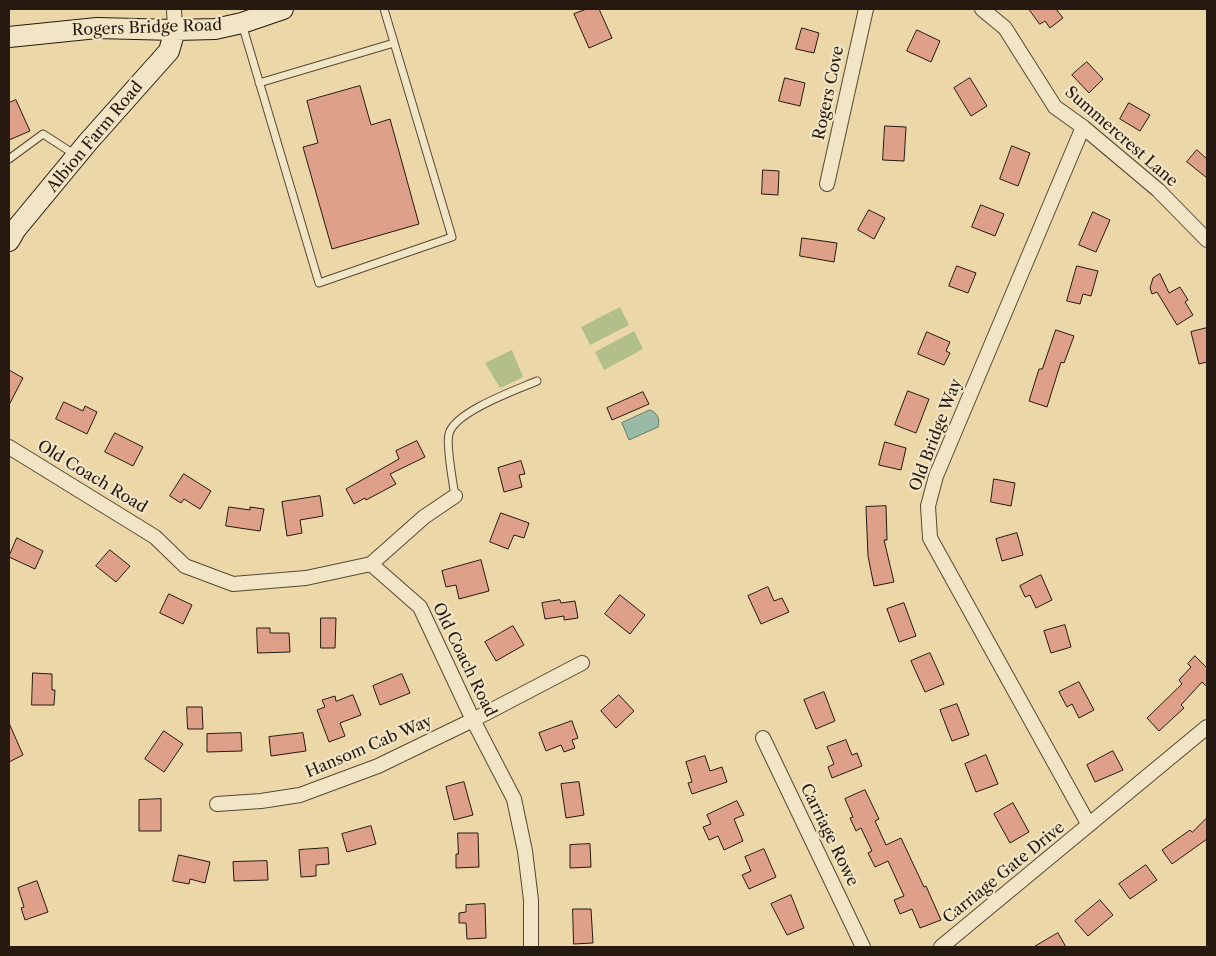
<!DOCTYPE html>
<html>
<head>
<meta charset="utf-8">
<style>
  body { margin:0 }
  #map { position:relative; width:1216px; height:956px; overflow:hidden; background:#ebd7a7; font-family:"Libre Caslon Text",serif }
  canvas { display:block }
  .frame { position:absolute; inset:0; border:10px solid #261910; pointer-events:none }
</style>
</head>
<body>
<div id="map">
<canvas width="1216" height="956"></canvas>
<div class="frame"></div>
</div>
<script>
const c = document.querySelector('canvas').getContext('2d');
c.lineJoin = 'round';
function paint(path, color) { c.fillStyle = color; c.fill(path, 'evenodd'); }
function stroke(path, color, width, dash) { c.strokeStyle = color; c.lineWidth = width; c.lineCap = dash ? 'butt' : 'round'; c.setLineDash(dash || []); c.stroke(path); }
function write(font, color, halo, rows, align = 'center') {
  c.font = font + ' "Libre Caslon Text",serif'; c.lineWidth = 4.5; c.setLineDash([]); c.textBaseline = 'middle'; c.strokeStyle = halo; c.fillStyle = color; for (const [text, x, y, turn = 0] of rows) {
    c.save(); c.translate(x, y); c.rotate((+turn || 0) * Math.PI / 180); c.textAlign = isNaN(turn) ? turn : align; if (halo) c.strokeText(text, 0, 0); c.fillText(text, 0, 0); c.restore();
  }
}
paint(new Path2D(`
  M620,307L629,325L590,345L581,327Z
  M634,331L643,349L604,370L595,352Z
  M512,350L523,377L500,388L485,363Z`), '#b2bf8b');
const water = new Path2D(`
  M650,410C658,413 660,419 658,427L629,440L622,423Z`);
paint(water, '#98baa6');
stroke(water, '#6a7a6a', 1);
const building = new Path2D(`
  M587,9H599L612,38L589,48L574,14Z
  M1029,9H1056L1063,18L1050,28L1045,21L1040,24Z
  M802,28L819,33L814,53L796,49Z
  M917,30L940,41L931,62L907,51Z
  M1087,62L1103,79L1089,93L1072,75Z
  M785,78L805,83L800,106L779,101Z
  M970,78L987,106L971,116L954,88Z
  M360,86L371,125L390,119L419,224L332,249L303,147L318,143L307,101Z
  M16,100L30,131L9,140V103Z
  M1129,103L1150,115L1140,131L1120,119Z
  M885,126L906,127L904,161L883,160Z
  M1012,146L1030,153L1018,186L1000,179Z
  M1197,150L1207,159V178L1187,162Z
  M763,170L779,171L778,195L762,194Z
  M981,205L1004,214L995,236L972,227Z
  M869,210L885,218L874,239L858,230Z
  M1093,212L1110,220L1096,252L1079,245Z
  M802,238L837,243L834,262L800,256Z
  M957,266L976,273L968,293L949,286Z
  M1077,266L1098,271L1091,296L1083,294L1080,304L1067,301Z
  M1160,274L1169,293L1180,287L1188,300L1185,302L1193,315L1177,325L1157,292L1152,294L1150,288L1153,278Z
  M1207,328V362L1199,364L1191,332Z
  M1056,330L1074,336L1064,363L1061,362L1047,407L1029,401L1039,369H1042Z
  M927,332L950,342L946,351L950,353L944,365L918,354Z
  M9,370L23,378L9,405Z
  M908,391L929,399L916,433L895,425Z
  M643,392L649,404L612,420L607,408Z
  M64,402L83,411L85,406L97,412L87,434L56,419Z
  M115,433L143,447L133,466L105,452Z
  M417,441L425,457L390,474L396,484L366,500L365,498L354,504L346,489L399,459L396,451Z
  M885,442L906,448L901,470L879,465Z
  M521,461L525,474L519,475L522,487L504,492L498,468Z
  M184,474L211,491L200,509L184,499L181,503L170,496Z
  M994,479L1015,483L1011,506L991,502Z
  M320,496L323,516L300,520L302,533L287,536L282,502Z
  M886,506L887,540H884L894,582L874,586L868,556L866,507Z
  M229,507L250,510V507L264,509L260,531L226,526Z
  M501,513L529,523L524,538L514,535L508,549L490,542Z
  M1017,533L1023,555L1002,561L996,539Z
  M17,538L43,551L35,569L9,557Z
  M110,550L130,566L116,582L96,566Z
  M481,560L489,591L459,599L456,585L446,587L442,571Z
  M1041,575L1052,600L1036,608L1030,595L1025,597L1020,586Z
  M768,587L774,601L782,598L789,612L761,624L748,596Z
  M169,594L192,605L183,624L160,613Z
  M620,595L645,615L630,634L605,614Z
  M560,600L561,603L575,601L578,618L564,620V616L545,619L542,603Z
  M904,603L916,636L899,642L887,609Z
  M321,618H336L335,648H321Z
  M1065,625L1071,647L1051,653L1044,631Z
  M513,626L524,645L496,661L485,642Z
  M257,628H270V633H289L290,652L258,653Z
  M930,653L944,684L925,692L911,661Z
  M1195,656L1207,668V687L1202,682L1181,705L1184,708L1159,731L1147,718L1182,684L1179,680L1191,667L1188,664Z
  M33,673L52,674V690H55L54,705H32Z
  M402,674L410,693L380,705L373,686Z
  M1079,682L1094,710L1079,718L1072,704L1067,707L1059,692Z
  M824,692L835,721L816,729L804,700Z
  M353,695L361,715L340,723L345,736L329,742L317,710L325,707L322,700L335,696L336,701Z
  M619,695L634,711L616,728L601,711Z
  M957,704L969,735L952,741L940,710Z
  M187,707H202L203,729H188Z
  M572,721L578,738L572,740L575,748L564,752L561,745L546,751L539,733Z
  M9,723L23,755L9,762Z
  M164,731L183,744L164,772L145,759Z
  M241,733L242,751L207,752V734Z
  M303,733L306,751L271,756L269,737Z
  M846,740L852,755L857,753L862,766L832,778L828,767L834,764L827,747Z
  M1113,751L1123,770L1095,782L1087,765Z
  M986,755L998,784L976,792L965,764Z
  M705,756L710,771L722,767L727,782L692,794L688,783L692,782L686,762Z
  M464,782L473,815L454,820L446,787Z
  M579,782L584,815L566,818L561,784Z
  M865,790L879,819L875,821L886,845L901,838L924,887L926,886L941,920L920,928L912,909L900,914L894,900L904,896L888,861L875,867L868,853L872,851L861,828L856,831L850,818L853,817L845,799Z
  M161,799V831H139V800Z
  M737,801L744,815L734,819L743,841L724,850L718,836L709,840L703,827L711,824L707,815Z
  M1013,803L1029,832L1010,843L994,814Z
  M1207,818V839L1172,864L1162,850L1190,830L1192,832Z
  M371,826L376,844L347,852L342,834Z
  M458,833H478L479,867L456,868V854H458Z
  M590,844L591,867L570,868V845Z
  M328,848L329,864L316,865V876L301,877L299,850Z
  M764,849L776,877L749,889L742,875L751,871L745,857Z
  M179,855L210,862L205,883L190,879L189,884L173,881Z
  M267,861L268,880L234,881L233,862Z
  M1146,865L1157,880L1130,899L1119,884Z
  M37,881L48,912L25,920L21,908L24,907L18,888Z
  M791,895L804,928L787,935L771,904Z
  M1100,900L1113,915L1088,936L1075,921Z
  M485,904L486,938L467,939L466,923H459V913L466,912V905Z
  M573,909H591L593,943L574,944Z
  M1058,933L1066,947H1034Z`);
paint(building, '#dfa08a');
stroke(building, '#261910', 1);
const lane = new Path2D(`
  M242,24L319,283L452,237L384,9
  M259,83L394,43
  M9,159L43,134L74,154
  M455,496C453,484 446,444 449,434C454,412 516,390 537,381`);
const street = new Path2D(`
  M174,9L175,30
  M982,9L1005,28L1055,107L1083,127L1158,190L1207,240
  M1083,127L936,476L928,506L930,538L1089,825
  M827,184L866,9
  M9,447L155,537L185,566L233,584L306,578L371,564
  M371,564L420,607L473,720L514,799L525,851L531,900V947
  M371,564L424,517L455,496
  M763,738L863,947
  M217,804L261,801L300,795L378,766L473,720L582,663
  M941,947L1207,727`);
const secondary = new Path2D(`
  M9,37L97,28L175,30L215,29L242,23L283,9
  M9,241L16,229L88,142L169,51L175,30`);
stroke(lane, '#574836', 9);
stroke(street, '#574836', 16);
stroke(secondary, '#261910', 22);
stroke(lane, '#f2e5c6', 7);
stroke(street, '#f2e5c6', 14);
stroke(secondary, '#f2e5c6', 20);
write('16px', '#261910', '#f2e5c6', [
  ["Rogers Bridge Road",147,28,-2],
  ["Rogers Cove",829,93,-78],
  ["Albion Farm Road",95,137,-50],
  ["Summercrest Lane",1121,137,41],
  ["Old Bridge Way",936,435,-69],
  ["Old Coach Road",92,477,31],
  ["Old Coach Road",464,660,64],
  ["Hansom Cab Way",369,747,-23],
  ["Carriage Rowe",829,835,64],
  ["Carriage Gate Drive",1004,873,-39]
]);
</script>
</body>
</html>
